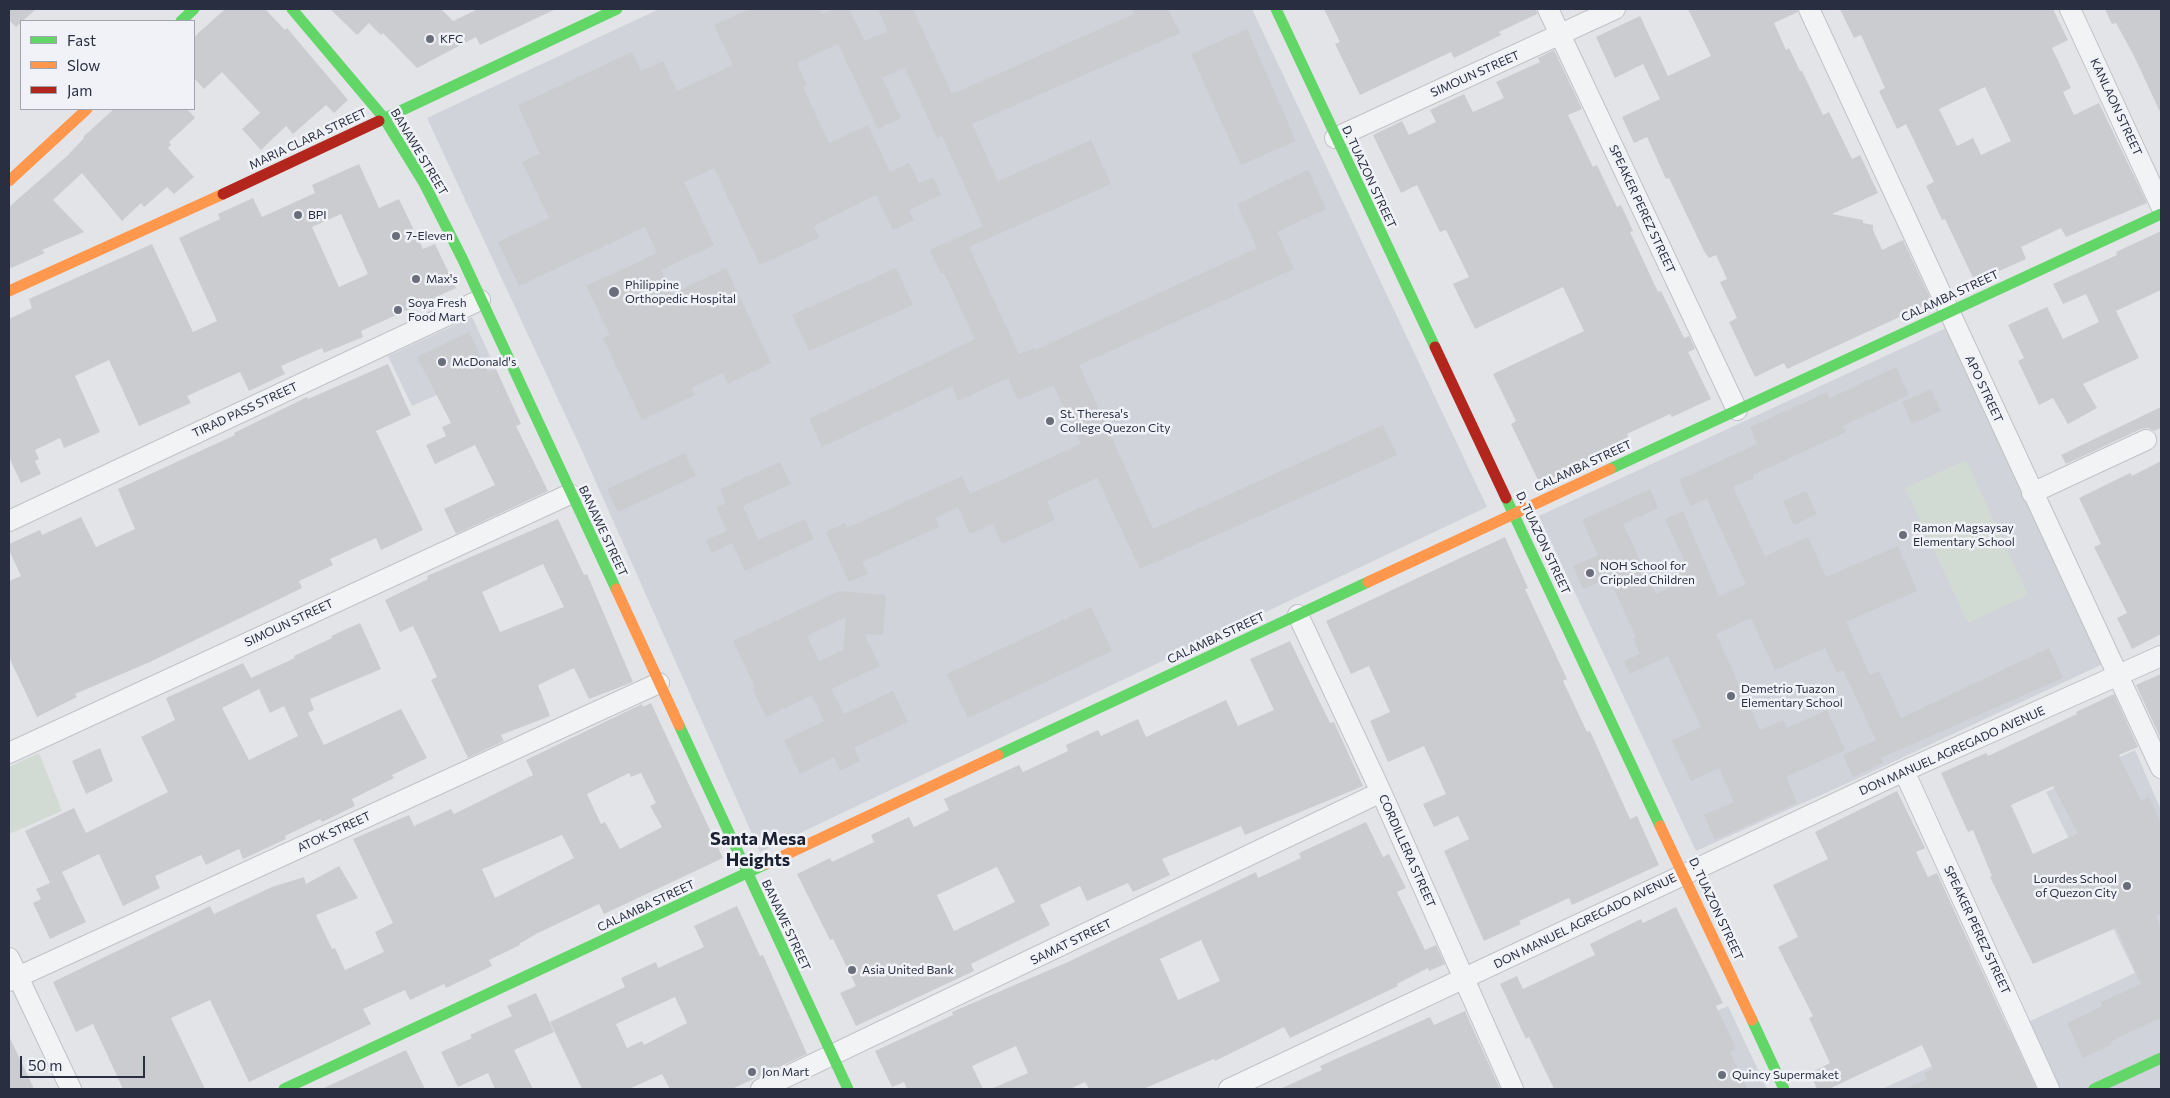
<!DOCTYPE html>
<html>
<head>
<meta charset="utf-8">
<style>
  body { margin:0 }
  #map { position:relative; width:2170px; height:1098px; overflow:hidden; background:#e3e4e8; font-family:Commissioner,sans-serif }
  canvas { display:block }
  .frame { position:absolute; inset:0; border:10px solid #292f41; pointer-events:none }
  .legend { position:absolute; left:20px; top:20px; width:175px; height:90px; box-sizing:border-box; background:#f0f2f7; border:1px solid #a0a4ae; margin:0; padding:6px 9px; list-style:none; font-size:15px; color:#292f41 }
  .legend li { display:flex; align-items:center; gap:10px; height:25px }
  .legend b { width:25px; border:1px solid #a0a4ae }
  .scale { position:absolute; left:20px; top:1056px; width:125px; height:22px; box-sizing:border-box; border:2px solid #292f41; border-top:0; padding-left:6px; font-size:15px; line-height:18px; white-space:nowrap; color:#292f41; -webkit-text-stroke:4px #f0f2f7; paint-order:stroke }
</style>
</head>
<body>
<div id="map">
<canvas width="2170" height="1098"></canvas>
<div class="frame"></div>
<ul class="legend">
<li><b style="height:6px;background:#63d668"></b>Fast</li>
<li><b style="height:6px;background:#ff974d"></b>Slow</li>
<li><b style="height:6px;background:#b3261e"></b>Jam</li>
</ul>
<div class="scale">50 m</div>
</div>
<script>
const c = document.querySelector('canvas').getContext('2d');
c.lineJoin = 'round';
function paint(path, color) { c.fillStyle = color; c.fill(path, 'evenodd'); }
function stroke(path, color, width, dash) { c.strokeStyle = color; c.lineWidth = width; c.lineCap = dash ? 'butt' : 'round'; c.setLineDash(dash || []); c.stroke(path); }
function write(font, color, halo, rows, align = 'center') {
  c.font = font + ' Commissioner,sans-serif'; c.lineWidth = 5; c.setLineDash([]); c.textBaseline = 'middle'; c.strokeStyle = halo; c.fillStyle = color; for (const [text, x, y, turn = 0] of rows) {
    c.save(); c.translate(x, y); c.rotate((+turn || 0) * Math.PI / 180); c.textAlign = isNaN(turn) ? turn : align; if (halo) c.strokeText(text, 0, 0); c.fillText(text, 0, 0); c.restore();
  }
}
paint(new Path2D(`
  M659,9H1252L1487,507L760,852L583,453L427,118Z
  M472,317L496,369L412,406L388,356Z
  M1946,328L2103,664L1850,782L1696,851L1539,516Z
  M2135,750L2161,810V1089H1882L2135,973L2046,792Z
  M1728,1006L1767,1089H1651L1632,1050Z`), '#d1d3db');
paint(new Path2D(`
  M1966,460L2028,595L1968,623L1905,488Z
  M39,753L62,811L9,834V767Z`), '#d2dbd3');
paint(new Path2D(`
  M9,9H36L16,27L9,20Z
  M225,9H265L285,30L287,28L348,100L334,113L326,105L293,134L286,126L261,150L242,129L260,113L222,72L204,89L194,78V37Z
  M330,9H441L453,21L478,9H556L480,45L476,37L417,68L383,33L381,35L369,23L357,35Z
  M750,9H819L822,14L834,9H849L865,41L888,31L878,9H913L952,94L1134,14L1132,9H1168L1180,33L972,124L998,181L1091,140L1111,184L969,247L1019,354L1035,348V350L1257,248L1237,204L1308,170L1326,209L1277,232L1294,269L1079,365L1153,529L1383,425L1397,455L1140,569L1097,478L1047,501L1055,520L1002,544L993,524L970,534L958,507L935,518L939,527L862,562L868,574L849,582L826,532L845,523L847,528L962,476L970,494L1081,444L1053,385L1018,400L1008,378L958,401L952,386L822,447L809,419L975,339L944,273L941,274L930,250L983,226L942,136L937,138L905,68L882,78L901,118L878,129L838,44L797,63L807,85L803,87L829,143L868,125L890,172L909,163L919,183L933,177L941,195L909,210L914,220L893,230L876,195L814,226L819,238L760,265L714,168L684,182L714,245L661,270L672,294L726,268L771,363L728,384L723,373L691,388L695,395L642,420L603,338L610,335L586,286L657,253L645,227L519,286L498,242L549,218L522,162L540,154L518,105L632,52L641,71L663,61L677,91L733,65L714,25Z
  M1324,9H1536L1537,14L1499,32L1501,35L1454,58L1451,52L1360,95L1335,44L1340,42Z
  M1688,9H1797L1798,12L1774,23L1786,50L1789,48L1800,71H1802L1823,115L1829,112L1852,159L1860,155L1878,193L1832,214L1863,220V223L1873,225V230L1882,250L1903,240L1932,302L1787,369L1784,363L1755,377L1729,322L1737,318L1720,282L1727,279L1716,255L1709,258L1704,251L1669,178L1666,179L1647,137L1634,143L1622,117L1660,99L1643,64L1615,78L1596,37L1640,16L1668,76L1711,56Z
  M1840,9H2053L2068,40L2052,48L2071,88L2063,92L2074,115L2099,103L2147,203L2066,237L2061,228L2021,247L2026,259L1975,282L1945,219L1942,220L1926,186L1934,182L1906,124L1897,129L1879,91L1885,88L1861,35L1854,38ZM1985,87L2011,141L1981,155L1973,138L1957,146L1939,109Z
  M2105,9H2161V114L2134,56L2116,23L2112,24Z
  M1247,29L1296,141L1241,165L1191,54Z
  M1554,50L1582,109L1568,115L1593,167L1597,165L1617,207L1621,205L1633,231L1630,232L1658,292L1661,291L1684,338L1689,336L1695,349L1688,352L1711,399L1672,417L1670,414L1627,434L1630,441L1540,484L1511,424L1516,421L1493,374L1584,331L1563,287L1475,329L1453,284L1469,277L1446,230L1440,232L1417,185L1401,193L1373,135L1402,121L1409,135L1436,122L1430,110L1464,94L1473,112L1504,98L1496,82L1540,62L1538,58Z
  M114,109H187L195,118L169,142L171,145L168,148L194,177L174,194L167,187L144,207L141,203L122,221L82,173L53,200L84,232L42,250L45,253L9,269V207L67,156L84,138L83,137Z
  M359,164L379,208L399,199L423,249L435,244L456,288L361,331L363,337L324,353L322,348L281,366L285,374L249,391L240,372L187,396L191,403L139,426L109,360L75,376L100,432L64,448L60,438L35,450L39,459L35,461L41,474L21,483L9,457V319L32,308L29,299L152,244L193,332L217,321L179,238L220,219L218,214L253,198L262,217L315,193L312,185ZM341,214L368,274L339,287L312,227Z
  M2161,231V290L2116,311L2139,358L2083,384L2097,408L2068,424L2053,398L2039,405L2018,361L2024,358L2008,325L2047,307L2063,339L2099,322L2086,294L2063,304L2053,284L2117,255L2116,252Z
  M896,268L913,305L809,351L792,315Z
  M469,332L488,372L496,369L521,424L516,426L548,491L456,534L444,509L495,485L475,445L435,464L426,445L446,436L442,427L451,423L417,357Z
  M388,364L411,415L376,431L423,530L381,550L376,538L330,559L333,565L299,581L302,588L150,662L75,694L77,697L37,717L9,657V581L21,576L9,550V544L40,530L42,535L81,517L96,547L135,529L118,489L235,435L234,433L307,397L308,399Z
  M1896,367L1909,395L1843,426L1846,432L1753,475L1754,478L1733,487L1765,556L1808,537L1826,577L1898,546L1917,591L1846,622L1870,675L1879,671L1901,718L2049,648L2063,678L1881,758L1883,763L1853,777L1843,755L1876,740L1843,670L1837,673L1825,648L1775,670L1751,618L1716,634L1760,730L1783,720L1787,728L1827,710L1845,750L1786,777L1797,803L1715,840L1704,815L1734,802L1719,768L1691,781L1672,740L1701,727L1668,656L1630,674L1624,661L1640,654L1633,638L1636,637L1609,578L1583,589L1573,566L1598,555L1582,520L1650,489L1658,508L1623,524L1656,594L1684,581L1675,563L1684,560L1665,519L1683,511L1719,596L1746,584L1707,499L1691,506L1679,480L1757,444L1750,427L1827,392L1830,398Z
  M1931,389L1941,411L1912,424L1902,402Z
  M2161,407V428L2154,431L2148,428L2141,429L2066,464L2061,455Z
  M685,453L696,476L618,512L607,489Z
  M2161,461V634L2132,649L2117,618L2127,613L2094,547L2101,544L2079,498L2130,473L2132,476Z
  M780,462L791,484L743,506L758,540L805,519L814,539L745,571L732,543L712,553L706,540L727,531L716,507L726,503L720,489Z
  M1806,491L1817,514L1794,525L1783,501Z
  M558,519L584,575L587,574L633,682L589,699L574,668L538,685L550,716L501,735L504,741L468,758L431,680L437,677L413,626L400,632L385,600L428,579L427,576ZM543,564L564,607L500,632L482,592Z
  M1505,537L1528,588L1525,589L1567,679L1563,681L1587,732L1590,731L1630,819L1637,816L1659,865L1572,905L1569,898L1519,921L1521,924L1484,941L1444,851L1469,839L1458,816L1434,827L1423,804L1446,794L1424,746L1388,762L1370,721L1390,712L1369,666L1351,674L1326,621Z
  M839,591L886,595L883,635L864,634L880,666L831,689L844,714L893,691L908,722L854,748L860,761L840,771L834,757L800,774L784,740L824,721L812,695L766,717L752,688L755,687L733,641ZM846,617L843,650L819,661L807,636Z
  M1091,607L1112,651L968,718L947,674Z
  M360,623L381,669L310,699L314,710L308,713L324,745L401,709L427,758L392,775L394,778L352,799L355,806L322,822L320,819L285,836L286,839L243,859L239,849L206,865L201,855L155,876L160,888L123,906L99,854L62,872L86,922L50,939L33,903L41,899L36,889L50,883L25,831L74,808L86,833L168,792L141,737L175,720L166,698L243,663L251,678L295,658L294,656L332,638L331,636ZM259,689L270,713L284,706L298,736L249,760L222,708Z
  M1290,641L1330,723L1334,722L1363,786L1245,835L1241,826L1162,859L1170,875L1133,892L1128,883L1087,901L1080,886L1040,905L1050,925L971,964L974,971L856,1026L840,993L856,986L833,939L830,940L797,874L830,858L832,862L874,842L871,835L909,817L914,827L949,810L944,799L1019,765L1023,772L1068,751L1066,745L1098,730L1101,736L1138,719L1146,737L1226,700L1238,726L1274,710L1250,659ZM997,867L1015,902L954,931L937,895Z
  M2161,674V736L2160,737L2136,685Z
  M2114,694L2138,747L2119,755L2141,801L2149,797L2161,824V914L2156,916L2161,929V1018L2117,1038L2110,1043L2111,1045L2083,1058L2067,1023L2102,1006L2101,1002L2141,984L2116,928L2033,964L1990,877L1992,876L1973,830L1968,832L1941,773L1986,753L1988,756L2077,714L2076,712ZM2053,786L2078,833L2033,854L2011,805Z
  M651,703L723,858L604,914L599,904L536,934L519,944L520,945L489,960L492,966L446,988L444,984L410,1000L405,990L363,1009L371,1024L249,1082L210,1000L171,1018L205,1089H123L93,1024L76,1032L53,982L210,906L214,914L272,887L304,877L306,884L339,866L358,898L316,915L332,949L335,948L345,970L384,952L375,932L393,923L353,839L409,815L414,826L451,809L454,814L533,775L526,760L642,704L643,707ZM629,773L631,777L641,773L656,803L650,806L662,827L620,849L605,822L601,824L587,794ZM562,835L574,858L495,898L482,869Z
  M100,748L113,781L86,794L72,761Z
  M1897,791L1925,848L1916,852L1928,877L1937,873L2036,1089H1906L1927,1079L1924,1073L1933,1069L1922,1045L1829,1089H1817L1810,1073L1830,1063L1809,1018L1813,1016L1778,947L1798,937L1773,885L1828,859L1815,832Z
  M1366,822L1383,857L1389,854L1406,888L1397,892L1425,950L1436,945L1445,964L1429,971L1428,968L1397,984L1398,986L1290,1038L1284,1027L1215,1061L1214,1059L1143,1089H1089L1085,1082L1070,1089H991L1028,1073L1016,1046L972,1066L983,1089H907L904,1082L892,1087L875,1051L953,1015L952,1012L1068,962L1256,872L1258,878L1301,858L1299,853ZM1201,940L1220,981L1178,1000L1160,959Z
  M737,906L760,956L763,955L807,1054L732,1089H670L662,1074L629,1089H582L550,1022L625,987L621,978L656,962L658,968L704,947L694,926ZM675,997L687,1023L644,1045L642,1041L627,1048L616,1024Z
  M1676,907L1723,1003L1716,1006L1736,1048L1730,1052L1747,1089H1554L1529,1037L1526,1039L1500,984L1517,976L1523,989L1595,955L1590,944L1641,919L1643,923Z
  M536,993L554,1032L514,1050L533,1089H495L488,1073L458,1087L441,1052L472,1038L470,1035L512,1016L507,1006Z
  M1465,1011L1500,1089H1280L1322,1070L1320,1066L1430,1017L1434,1025Z
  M9,1036L34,1089H9Z
  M406,1050L425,1089H322L352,1075Z`), '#cbccd0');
const street = new Path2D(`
  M1548,9L1737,410
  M1809,9L2161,768
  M2070,9L2161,206
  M1335,138L1615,9
  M2032,493L2146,440
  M9,521L480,300
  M1298,615L1381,792L1513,1089
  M9,753L570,494
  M1904,771L2049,1089
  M9,958L71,1089
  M9,981L659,683
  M761,1089L1381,792
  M1229,1089L1904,771L2161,656`);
stroke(street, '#c1c2c6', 22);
stroke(street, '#f2f3f5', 20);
stroke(new Path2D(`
  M292,9L384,118L424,183L462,258L616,589
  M1276,9L1435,347
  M181,21L194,9
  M379,121L617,9
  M1610,469L2161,214
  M1506,498L1660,826
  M679,725L848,1089
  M998,755L1368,582
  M1752,1020L1784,1089
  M284,1089L766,864
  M2094,1089L2161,1058`), '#63d668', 11);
stroke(new Path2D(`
  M9,181L87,109
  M9,291L223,194
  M1368,582L1610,469
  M616,589L679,725
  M1660,826L1752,1020
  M766,864L998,755`), '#ff974d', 11);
stroke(new Path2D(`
  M223,194L379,121
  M1435,347L1506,498`), '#b3261e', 11);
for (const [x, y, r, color] of [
  [430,39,5,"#6a6e7b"],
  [298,215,5,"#6a6e7b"],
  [396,236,5,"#6a6e7b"],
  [416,279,5,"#6a6e7b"],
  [614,292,6,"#6a6e7b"],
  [398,310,5,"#6a6e7b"],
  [442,362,5,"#6a6e7b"],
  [1050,421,5,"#6a6e7b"],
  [1903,535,5,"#6a6e7b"],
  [1590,573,5,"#6a6e7b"],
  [1731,696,5,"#6a6e7b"],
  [2127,886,5,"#6a6e7b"],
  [852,970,5,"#6a6e7b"],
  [752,1072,5,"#6a6e7b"],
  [1722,1075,5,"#6a6e7b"]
]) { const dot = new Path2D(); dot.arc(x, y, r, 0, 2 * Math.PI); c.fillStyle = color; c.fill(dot); stroke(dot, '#f0f2f7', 2); }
write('12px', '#292f41', '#f0f2f7', [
  ["KFC",440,39],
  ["BPI",308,215],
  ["7-Eleven",406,236],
  ["Max's",426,279],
  ["Philippine",625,285],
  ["Orthopedic Hospital",625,299],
  ["Soya Fresh",408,303],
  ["Food Mart",408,317],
  ["McDonald's",452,362],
  ["St. Theresa's",1060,414],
  ["College Quezon City",1060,428],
  ["Ramon Magsaysay",1913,528],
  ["Elementary School",1913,542],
  ["NOH School for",1600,566],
  ["Crippled Children",1600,580],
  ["Demetrio Tuazon",1741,689],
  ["Elementary School",1741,703],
  ["Lourdes School",2117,879,"right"],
  ["of Quezon City",2117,893,"right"],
  ["Asia United Bank",862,970],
  ["Jon Mart",762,1072],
  ["Quincy Supermaket",1732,1075]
], 'left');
write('12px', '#292f41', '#f0f2f7', [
  ["SIMOUN STREET",1475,74,-24],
  ["KANLAON STREET",2116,107,65],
  ["MARIA CLARA STREET",308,139,-25],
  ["BANAWE STREET",419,152,59],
  ["D. TUAZON STREET",1369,177,65],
  ["SPEAKER PEREZ STREET",1642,209,65],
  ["CALAMBA STREET",1950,296,-25],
  ["APO STREET",1984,389,65],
  ["TIRAD PASS STREET",245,410,-25],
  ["CALAMBA STREET",1583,466,-25],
  ["BANAWE STREET",603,531,65],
  ["D. TUAZON STREET",1543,543,65],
  ["SIMOUN STREET",289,623,-25],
  ["CALAMBA STREET",1216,638,-25],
  ["DON MANUEL AGREGADO AVENUE",1952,751,-24],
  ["ATOK STREET",334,832,-25],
  ["CORDILLERA STREET",1407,851,66],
  ["CALAMBA STREET",646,906,-25],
  ["D. TUAZON STREET",1716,909,65],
  ["DON MANUEL AGREGADO AVENUE",1585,921,-26],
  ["BANAWE STREET",786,925,65],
  ["SPEAKER PEREZ STREET",1977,930,65],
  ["SAMAT STREET",1071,942,-26]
]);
write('bold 18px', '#1b2132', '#f0f2f7', [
  ["Santa Mesa",758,839],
  ["Heights",758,860]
]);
</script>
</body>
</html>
